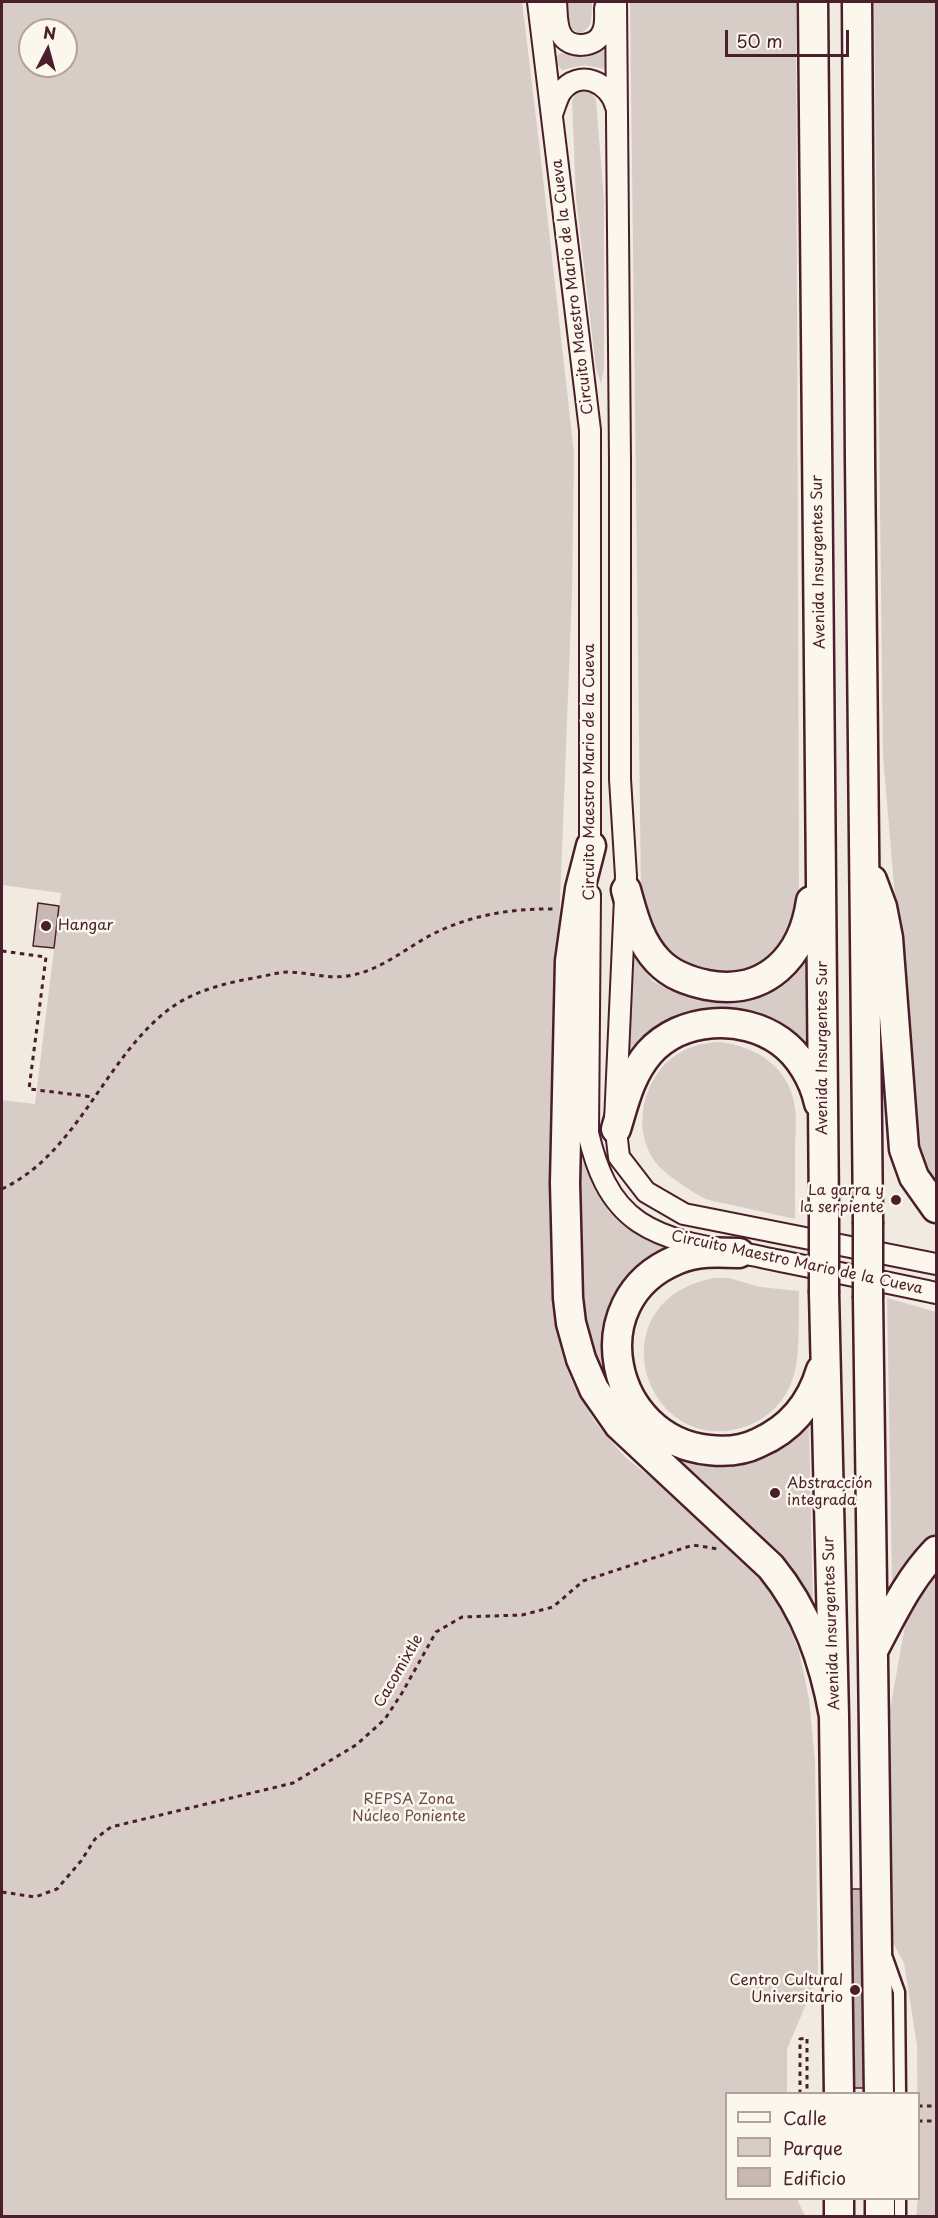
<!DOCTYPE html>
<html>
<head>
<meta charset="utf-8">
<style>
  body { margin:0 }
  #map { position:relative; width:938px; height:2218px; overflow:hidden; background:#f0eae0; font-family:"Playpen Sans",sans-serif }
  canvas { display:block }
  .frame { position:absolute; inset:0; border:3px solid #4a1f2b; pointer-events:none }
  .legend { position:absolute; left:725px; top:2092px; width:195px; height:108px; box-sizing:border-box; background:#fbf7ec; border:2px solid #b4a19f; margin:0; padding:8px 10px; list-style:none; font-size:18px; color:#4a1f2b }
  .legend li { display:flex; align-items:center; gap:12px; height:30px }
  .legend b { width:30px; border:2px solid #b4a19f }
  .north { position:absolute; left:18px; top:18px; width:60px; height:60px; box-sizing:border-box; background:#fbf7ec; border:2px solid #b4a19f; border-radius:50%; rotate:6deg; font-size:16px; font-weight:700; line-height:24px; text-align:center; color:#4a1f2b }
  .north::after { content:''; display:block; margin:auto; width:21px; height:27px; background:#4a1f2b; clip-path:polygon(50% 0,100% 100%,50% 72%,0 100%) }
  .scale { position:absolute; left:725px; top:30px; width:124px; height:27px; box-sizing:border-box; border:3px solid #4a1f2b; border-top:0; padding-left:8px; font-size:18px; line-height:21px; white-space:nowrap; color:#4a1f2b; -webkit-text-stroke:4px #fbf7ec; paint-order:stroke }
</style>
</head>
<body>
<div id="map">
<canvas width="938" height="2218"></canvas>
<div class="frame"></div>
<ul class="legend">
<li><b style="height:8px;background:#fbf7ec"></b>Calle</li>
<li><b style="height:16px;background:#d8ccc6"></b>Parque</li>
<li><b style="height:16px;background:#c8b8b3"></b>Edificio</li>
</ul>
<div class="north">N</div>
<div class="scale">50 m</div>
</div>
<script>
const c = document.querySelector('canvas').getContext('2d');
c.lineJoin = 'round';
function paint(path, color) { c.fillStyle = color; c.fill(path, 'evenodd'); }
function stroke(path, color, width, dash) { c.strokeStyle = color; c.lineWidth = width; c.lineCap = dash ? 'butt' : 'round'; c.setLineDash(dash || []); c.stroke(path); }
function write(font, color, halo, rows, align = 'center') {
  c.font = font + ' "Playpen Sans",sans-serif'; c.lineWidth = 5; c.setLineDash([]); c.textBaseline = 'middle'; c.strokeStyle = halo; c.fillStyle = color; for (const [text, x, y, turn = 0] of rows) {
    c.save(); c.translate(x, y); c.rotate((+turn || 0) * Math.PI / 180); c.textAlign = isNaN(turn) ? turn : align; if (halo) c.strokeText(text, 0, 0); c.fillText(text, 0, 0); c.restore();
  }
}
paint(new Path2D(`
  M2,2H522L540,151L574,453L572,592L552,1107L553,1310L563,1358L572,1382L595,1422L625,1457L693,1511L750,1565L780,1605L799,1651L809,1699L815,1762L818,1976L787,2049V2093L726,2094V2198L797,2199L805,2216H2V1100L35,1104L61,893L2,885ZM30,30H66V66H30Z
  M565,2H592C591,14 594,30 579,33L572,29L565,11Z
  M630,2H796L799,899L797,918L784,940L758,966L718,977L676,962L650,939L641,895Z
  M874,2H936V1190L917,1156L883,756Z
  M603,50L606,52L608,65L605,69L584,65L562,70L556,63L557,56L561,53C581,57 583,62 603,50Z
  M584,90L592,93L596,100L604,200V368L601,384L596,368L576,198L572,101L576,93Z
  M810,946L807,1050L748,1012L699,1009L658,1024L630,1051L631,950L652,981L687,997H733Z
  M719,1042C757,1046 790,1068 795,1108C797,1122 795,1136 795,1150C795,1173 795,1196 795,1219C774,1214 753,1210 732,1205C724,1203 714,1202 706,1199C695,1194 673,1179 664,1171C630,1141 639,1084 672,1058C686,1047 702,1043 719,1042Z
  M580,1156L609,1212L641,1235L674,1248L606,1361L608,1398L587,1345L578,1299Z
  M713,1278H729L760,1287L799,1291C798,1317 801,1353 793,1378C786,1400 769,1418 747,1426C647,1462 592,1303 713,1278Z
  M887,1298L936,1312V1538L892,1582Z
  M809,1422L813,1609L666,1452C684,1458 702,1464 721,1465C750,1466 785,1437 809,1422Z
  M936,1564V2216H916L918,2198L917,2045L904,1963L892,1941L890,1710L908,1609Z`), '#d8ccc6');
const building = new Path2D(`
  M38,903L59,906L54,948L33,946Z
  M845,1889H865L866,2088H846Z`);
paint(building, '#c8b8b3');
stroke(building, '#4a1f2b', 1.5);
const lane = new Path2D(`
  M887,1958L899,1992L900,2094
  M900,2198V2216`);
const street = new Path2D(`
  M538,2L590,430V857
  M556,2C557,12 556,25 561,34C569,50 597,48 603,31C606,24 605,15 605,8
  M616,2L620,461V779L626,876L615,1122L619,1157L646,1192L684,1214L936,1264
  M552,114C555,107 557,98 561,92C579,68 610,82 616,107
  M590,895L588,1133C596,1167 608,1201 639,1222C672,1244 719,1249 757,1256C817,1269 877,1280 936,1293`);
const secondary = new Path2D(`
  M813,2L824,1213
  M857,2L860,459L868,1222
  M591,846L580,889L570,961L565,1183L568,1298L571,1323L581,1359L594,1389L619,1425L771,1567C807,1611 824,1661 834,1716
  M872,880L882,907L888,938L904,1149L914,1177L936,1208
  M626,890C633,915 639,941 658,961C671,975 688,981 707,985C766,996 803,957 811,901
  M616,1129C624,1103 630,1075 649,1053C681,1017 742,1014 780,1041C800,1055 814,1080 819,1103
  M739,1253C717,1252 696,1251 676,1260C579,1300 610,1440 709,1450C726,1452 742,1451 758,1443C790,1429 811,1404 821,1370
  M824,1293L834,1716L839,2094
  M868,1298L879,2094
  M875,1647C893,1613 909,1579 936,1551
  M839,2198V2216
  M880,2198V2216`);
stroke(lane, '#4a1f2b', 15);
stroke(street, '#4a1f2b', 24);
stroke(secondary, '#4a1f2b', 33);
stroke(new Path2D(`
  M2,951L46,957L29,1089L94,1097
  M2,1189C76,1154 102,1065 163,1014C190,991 225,983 259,977C270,975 279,972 290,972C312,973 331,980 353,975C381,969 404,950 429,936C469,915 512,908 556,909
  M2,1892L35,1897L57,1889L81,1861L95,1839L111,1827L293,1783L356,1745L385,1719L402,1693L436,1632L462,1617L522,1615L553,1607L583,1581L693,1545L718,1549
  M800,2094V2039L807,2038V2094
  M918,2106H936
  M918,2121H936`), '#4a1f2b', 3, [4.5, 4.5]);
stroke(lane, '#fbf7ec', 10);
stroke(street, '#fbf7ec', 20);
stroke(secondary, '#fbf7ec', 28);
const secondaryBridge = new Path2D(`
  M824,1213V1293
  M868,1222V1298`);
stroke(secondaryBridge, '#4a1f2b', 33, []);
stroke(secondaryBridge, '#fbf7ec', 28);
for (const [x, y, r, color] of [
  [46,926,6,"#4a1f2b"],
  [896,1200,6,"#4a1f2b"],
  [775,1493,6,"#4a1f2b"],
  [855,1990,6,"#4a1f2b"]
]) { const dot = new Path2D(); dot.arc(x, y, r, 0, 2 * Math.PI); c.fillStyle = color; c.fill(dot); stroke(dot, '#fbf7ec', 2); }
write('15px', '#4a1f2b', '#fbf7ec', [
  ["Circuito Maestro Mario de la Cueva",573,287,-97],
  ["Avenida Insurgentes Sur",819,562,-91],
  ["Circuito Maestro Mario de la Cueva",590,772,-90],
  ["Avenida Insurgentes Sur",823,1048,-90],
  ["Circuito Maestro Mario de la Cueva",797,1263,12],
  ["Avenida Insurgentes Sur",832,1623,-92],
  ["Cacomixtle",399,1671,-60]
]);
write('15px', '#4a1f2b', '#fbf7ec', [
  ["Hangar",58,926],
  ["La garra y",884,1191,"right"],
  ["la serpiente",884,1208,"right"],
  ["Abstracción",787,1484],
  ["integrada",787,1501],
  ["Centro Cultural",843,1981,"right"],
  ["Universitario",843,1998,"right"]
], 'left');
write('15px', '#6e4a52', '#fbf7ec', [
  ["REPSA Zona",409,1800],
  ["Núcleo Poniente",409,1817]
]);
</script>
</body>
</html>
